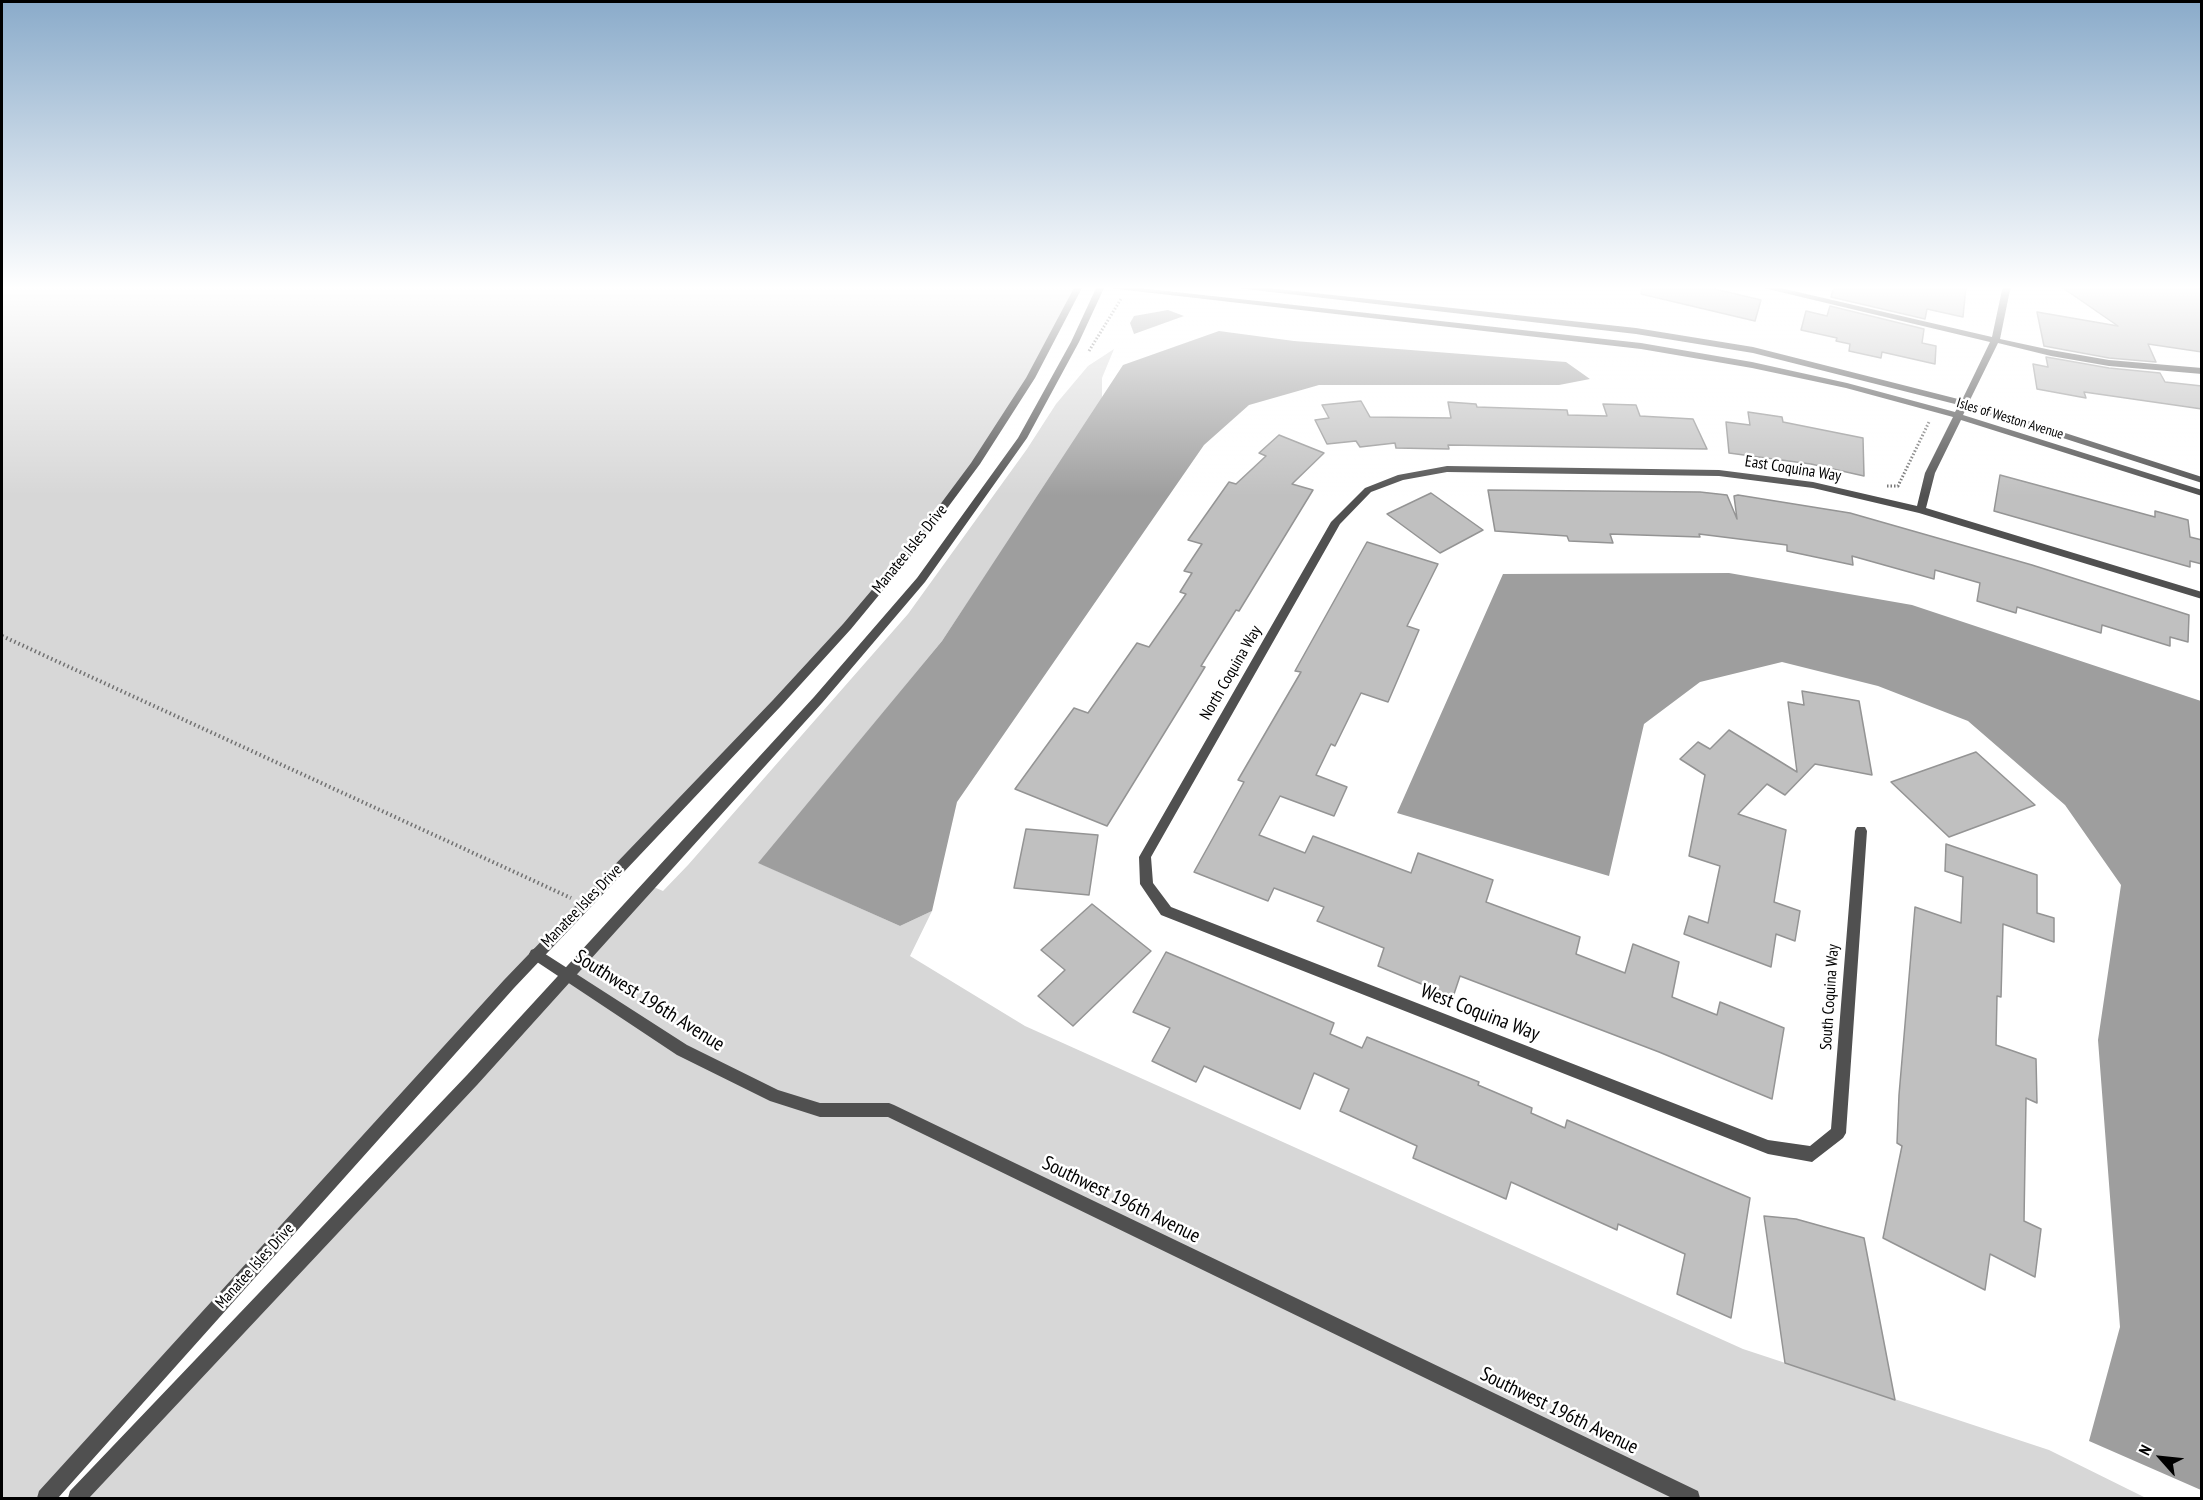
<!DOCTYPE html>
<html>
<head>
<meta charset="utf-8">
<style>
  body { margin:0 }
  #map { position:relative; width:2203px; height:1500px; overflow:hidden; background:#fff; font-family:"PT Sans Narrow",sans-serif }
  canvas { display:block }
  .frame { position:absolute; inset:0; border:3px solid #000; pointer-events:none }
  .north { position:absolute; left:2131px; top:1428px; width:60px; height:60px; -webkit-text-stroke:4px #fff; paint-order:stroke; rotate:297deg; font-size:16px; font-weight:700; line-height:24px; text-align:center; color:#000 }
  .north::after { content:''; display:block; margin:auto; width:21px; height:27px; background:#000; clip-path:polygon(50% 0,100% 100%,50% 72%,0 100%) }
</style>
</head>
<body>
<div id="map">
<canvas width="2203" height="1500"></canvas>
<div class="frame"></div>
<div class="north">N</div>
</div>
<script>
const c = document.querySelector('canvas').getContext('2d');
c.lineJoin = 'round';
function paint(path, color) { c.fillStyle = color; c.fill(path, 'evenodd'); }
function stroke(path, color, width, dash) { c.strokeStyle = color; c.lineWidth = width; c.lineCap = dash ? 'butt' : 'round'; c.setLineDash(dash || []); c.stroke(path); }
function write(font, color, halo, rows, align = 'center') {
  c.font = font + ' "PT Sans Narrow",sans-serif'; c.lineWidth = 5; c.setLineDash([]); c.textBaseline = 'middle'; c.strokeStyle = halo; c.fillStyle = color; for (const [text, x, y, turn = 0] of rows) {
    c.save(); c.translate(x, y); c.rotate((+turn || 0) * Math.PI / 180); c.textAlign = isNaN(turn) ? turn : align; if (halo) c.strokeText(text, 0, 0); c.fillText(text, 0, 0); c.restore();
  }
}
paint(new Path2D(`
  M2,287H1079L994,437L875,594L584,904L46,1498H2Z
  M1114,349L1102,378V400L942,641L759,863L900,926L932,911L910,956L1025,1026L1743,1349L2049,1450L2146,1498H77L649,885L663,891L688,865L908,614L1027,449L1056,404L1088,366Z`), '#d7d7d7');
paint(new Path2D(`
  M1168,310L1184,316L1134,334L1130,323L1134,316Z
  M1219,331L1294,341L1566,362L1590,379L1559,385H1319L1249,405L1204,445L957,802L932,911L900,926L758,863L942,641L1123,365Z
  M1729,573L1912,605L2201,701V1490L2089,1441L2120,1327L2098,1040L2121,885L2065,805L1968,721L1878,686L1782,662L1700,682L1644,724L1609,876L1397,813L1503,574Z`), '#9e9e9e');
const building = new Path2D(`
  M1642,286H1702L1761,300L1755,321L1641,294Z
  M1834,286H1966L1963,317L1927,309L1925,319L1831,297Z
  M2060,286L2202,289V352L2148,344L2156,362L2109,358L2044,346L2037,312L2118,326Z
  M1830,306L1924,329L1922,343L1936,346L1935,364L1882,352L1881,358L1849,351L1850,344L1836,341L1837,338L1801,330L1806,311L1827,316Z
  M2046,357L2109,368L2160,373L2165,382L2202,386V409L2084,392L2086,398L2037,389L2033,364L2048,367Z
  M1361,401L1370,417L1451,418L1448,402L1476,404L1477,407L1567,410L1568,415L1607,416L1603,404L1636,405L1640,416L1693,419L1707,449L1448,445L1449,449L1396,448L1395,443L1360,447L1356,441L1327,444L1315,420L1329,418L1322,405Z
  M1748,412L1782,417L1783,422L1863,438L1864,476L1811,464L1729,453L1726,422L1750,425Z
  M1279,435L1324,453L1292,484L1313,490L1239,611L1236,610L1201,666L1205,667L1107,826L1015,789L1074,708L1088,713L1137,643L1149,647L1186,594L1180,592L1192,573L1184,571L1202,544L1188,540L1229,482L1236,484L1266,456L1259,453Z
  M2000,475L2155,517V511L2188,520L2190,537L2202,540V564L2190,561V567L1994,511Z
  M1488,490L1700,492L1727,495L1737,519L1734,496L1738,495L1850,513L2032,565L2189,615L2188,642L2170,637V646L2102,625L2101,633L2017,607L2016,613L1977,601L1980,583L1935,570L1934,579L1852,556L1853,565L1787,551V545L1699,534L1700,537L1610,534L1613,543L1569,541L1567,536L1495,531Z
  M1431,493L1483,530L1440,553L1387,514Z
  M1367,542L1438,564L1407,626L1419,630L1388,702L1361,693L1335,746L1331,744L1316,775L1347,787L1334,816L1280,796L1259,835L1305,853L1313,836L1411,873L1418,853L1493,880L1486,902L1580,937L1576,954L1625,973L1633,944L1679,962L1672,997L1717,1015L1720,1002L1784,1028L1772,1099L1659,1052L1460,976L1453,997L1378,966L1384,948L1317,921L1324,907L1274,888L1268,901L1194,872L1244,782L1238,780L1301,672L1295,671Z
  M1802,691L1859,701L1872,775L1815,764L1785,795L1767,784L1738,814L1786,830L1774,902L1800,911L1795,941L1776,934L1771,967L1684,934L1689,916L1708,923L1720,866L1689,856L1705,775L1680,759L1698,742L1710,749L1729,730L1797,772L1788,702L1804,705Z
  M1976,752L2035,805L1949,837L1891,782Z
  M1026,829L1098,835L1089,895L1014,888Z
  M1946,844L2037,875V913L2054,918V942L2003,924L2001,997L1997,996L1996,1045L2036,1059L2037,1103L2026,1098L2024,1221L2041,1229L2035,1277L1990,1254L1985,1290L1883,1238L1902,1146L1897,1143L1899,1095L1915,907L1961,923L1963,877L1945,871Z
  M1092,904L1151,951L1073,1026L1038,996L1065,970L1041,950Z
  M1166,952L1334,1023L1330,1034L1362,1048L1367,1037L1479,1082L1478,1085L1532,1108L1531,1113L1565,1128L1567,1120L1750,1198L1731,1318L1677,1294L1685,1254L1618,1224L1617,1230L1511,1182L1506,1199L1413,1158L1417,1146L1340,1111L1349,1089L1314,1073L1300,1109L1204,1066L1196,1082L1152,1061L1170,1028L1133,1012Z
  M1764,1216L1796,1219L1864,1238L1895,1400L1785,1363Z`);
paint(building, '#c0c0c0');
stroke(building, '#949494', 1.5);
stroke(new Path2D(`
  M1089,351L1121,299
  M1887,486H1898L1929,422`), '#727272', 3, [1.5, 2]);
stroke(new Path2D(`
  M2,636L571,898`), '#727272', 4, [1.5, 3]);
paint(new Path2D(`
  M1091,286H1121L1641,343L1752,362L1847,383L1955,412L1959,405L1753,353L1636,334L1219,286H1250L1636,328L1753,347L1962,400L1990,342L1755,286H1772L1992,337L2002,290L2005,286H2013L2010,290L2000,339L2051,350L2109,360L2202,368V374L2109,366L2051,356L1998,343L1969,402L2202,477V483L1967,407L1963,415L2202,490V496L1961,420L1935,473L1926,508L2202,592V599L1919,513L1813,488L1719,476L1447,472L1403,480L1371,492L1340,524L1151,857L1153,883L1171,907L1768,1140L1810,1146L1831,1129L1855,831L1857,827H1865L1867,831L1846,1133L1843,1138L1812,1162L1768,1154L1161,915L1140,884L1139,857L1331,522L1365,488L1398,475L1447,466L1719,470L1813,482L1917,506L1925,473L1953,417L1846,388L1752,368L1641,349Z
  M536,948L687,1045L778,1090L820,1103H889L894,1105L1698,1491L1700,1498H1672L888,1117H820L770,1101L677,1055L531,958L529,954L531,950Z`), '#505050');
paint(new Path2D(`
  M1075,286H1083L1035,378L980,464L917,549L851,629L781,706L514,988L58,1498H37L39,1491L504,980L773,700L843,624L910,545L971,463L1026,378Z
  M1097,286H1105L1079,342L1027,438L925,582L822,703L477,1085L89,1498H68L70,1491L467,1075L814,697L917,578L1018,438L1071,342Z`), '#505050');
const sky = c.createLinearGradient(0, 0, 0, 496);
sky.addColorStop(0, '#8aabca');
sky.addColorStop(0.58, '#fff');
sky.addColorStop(1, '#ffffff00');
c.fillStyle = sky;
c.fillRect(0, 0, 2203, 496);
write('14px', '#000', '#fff', [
  ["Isles of Weston Avenue",2010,419,17]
]);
write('16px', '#000', '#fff', [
  ["East Coquina Way",1793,469,9],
  ["Manatee Isles Drive",910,549,-51],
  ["North Coquina Way",1231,673,-60],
  ["Manatee Isles Drive",582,906,-46],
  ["South Coquina Way",1830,997,-86],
  ["Manatee Isles Drive",255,1266,-48]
]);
write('20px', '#000', '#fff', [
  ["Southwest 196th Avenue",649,1001,32],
  ["West Coquina Way",1480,1013,21],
  ["Southwest 196th Avenue",1121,1200,26],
  ["Southwest 196th Avenue",1559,1411,26]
]);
</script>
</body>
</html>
